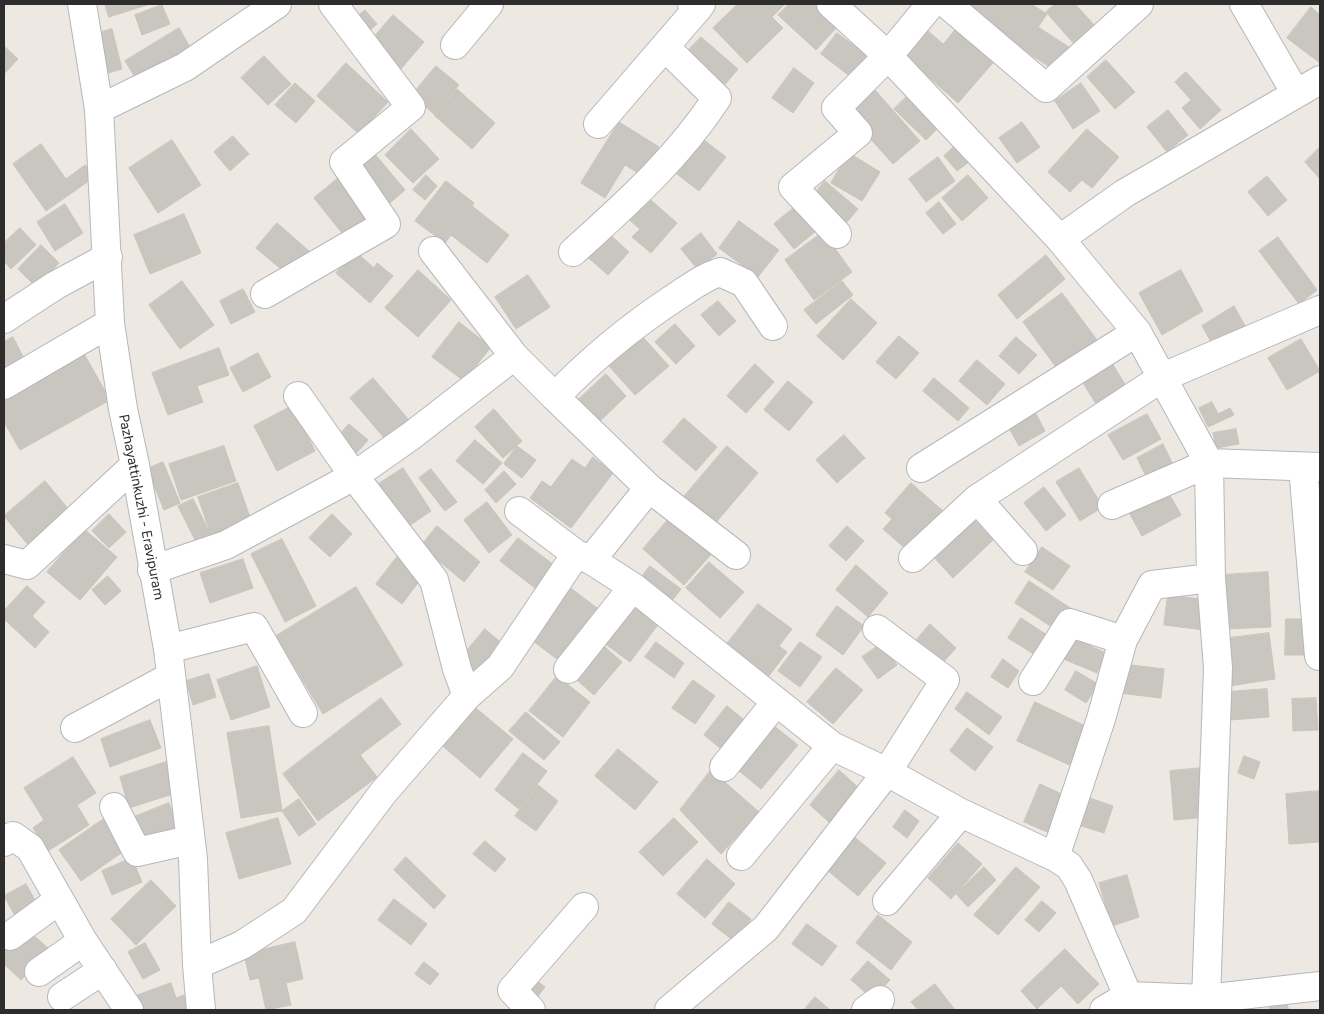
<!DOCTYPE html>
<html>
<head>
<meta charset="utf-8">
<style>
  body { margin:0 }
  #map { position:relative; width:1324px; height:1014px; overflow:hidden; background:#ede8e2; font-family:Figtree,sans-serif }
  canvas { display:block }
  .frame { position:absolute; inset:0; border:5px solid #2d2d2d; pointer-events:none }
</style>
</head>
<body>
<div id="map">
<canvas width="1324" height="1014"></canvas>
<div class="frame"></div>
</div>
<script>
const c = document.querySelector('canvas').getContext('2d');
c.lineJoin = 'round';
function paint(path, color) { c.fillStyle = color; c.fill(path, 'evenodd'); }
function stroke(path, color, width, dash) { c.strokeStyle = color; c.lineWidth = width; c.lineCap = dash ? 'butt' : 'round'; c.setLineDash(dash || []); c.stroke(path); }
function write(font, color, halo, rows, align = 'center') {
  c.font = font + ' Figtree,sans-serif'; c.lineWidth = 5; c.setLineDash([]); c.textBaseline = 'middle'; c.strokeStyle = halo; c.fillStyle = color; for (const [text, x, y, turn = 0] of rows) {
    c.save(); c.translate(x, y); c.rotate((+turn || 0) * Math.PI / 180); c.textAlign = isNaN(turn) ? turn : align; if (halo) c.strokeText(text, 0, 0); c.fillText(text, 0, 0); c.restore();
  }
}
const building = new Path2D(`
  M105,4H150L109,17Z
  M738,4H785L772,17L783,28L747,63L713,28Z
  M789,4H814L838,26L816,50L778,15Z
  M953,4H1031L1047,14L1038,27L1072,49L1058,72Z
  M1055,4H1075L1097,28L1076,46L1046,12Z
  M162,5L170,24L142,35L135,15Z
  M1311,7L1320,15V63L1287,38Z
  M365,10L377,24L362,37L350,23Z
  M393,15L424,42L400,70L369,43Z
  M960,24L998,57L958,103L905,56L927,30L943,44Z
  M179,28L194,54L141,87L125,61Z
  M112,29L122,69L101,75L91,35Z
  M837,33L872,59L856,81L821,54Z
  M701,37L738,69L722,88L684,55Z
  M4,46L18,59L4,74Z
  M264,56L291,84L268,105L241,78Z
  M1106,60L1135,92L1115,109L1087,77Z
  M346,63L388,102L359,134L317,96Z
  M436,66L459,85L434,114L412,95Z
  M794,68L814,83L793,113L772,98Z
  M1186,72L1221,110L1200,129L1182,108L1191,100L1175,82Z
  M868,82L920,141L893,164L841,106Z
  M295,83L315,101L296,123L275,105Z
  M1081,83L1100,111L1073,129L1055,101Z
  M457,89L495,123L472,149L434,115Z
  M909,94L941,125L926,140L894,109Z
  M1168,110L1188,135L1167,152L1147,127Z
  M619,122L659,147L641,175L625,165L605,198L581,183Z
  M1022,122L1040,147L1017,163L999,138Z
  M411,129L439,159L413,183L385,155Z
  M1087,129L1119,157L1092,188L1082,180L1070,192L1048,172Z
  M233,136L249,154L230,171L214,152Z
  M700,137L726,157L699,191L673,171Z
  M172,140L201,185L158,213L129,168Z
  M41,144L66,179L85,165L93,178L46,211L13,164Z
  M956,145L970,161L957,171L944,156Z
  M1320,147V179L1305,162Z
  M374,153L405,190L384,208L353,171Z
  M849,153L880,172L862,201L831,183Z
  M938,157L955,181L926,202L909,179Z
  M342,175L374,215L346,238L314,198Z
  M426,175L437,186L425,200L413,190Z
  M968,175L988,198L962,221L942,198Z
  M1267,176L1287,200L1268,216L1248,192Z
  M446,181L474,203L472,206L509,235L487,263L451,235L445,243L415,221Z
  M825,181L858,209L841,229L808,201Z
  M645,195L677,223L651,253L632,237L640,229L626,217Z
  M939,202L956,224L943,234L926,213Z
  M65,204L83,233L55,251L37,222Z
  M796,206L816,231L794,249L774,224Z
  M184,214L201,253L150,274L134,235Z
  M739,221L779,250L758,277L719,248Z
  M277,223L309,251L288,275L256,248Z
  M20,228L36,245L11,269L4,261V243Z
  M605,230L629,252L608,275L584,254Z
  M823,232L852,272L814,300L785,260Z
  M701,233L717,254L698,270L681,249Z
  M1278,237L1317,290L1299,304L1259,251Z
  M41,245L59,263L36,287L18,269Z
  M356,252L374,268L377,263L393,276L370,303L336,273Z
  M1046,255L1065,279L1017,319L998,295Z
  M418,270L451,300L418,337L385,308Z
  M1181,270L1203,311L1162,335L1139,293Z
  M528,275L550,307L516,329L495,297Z
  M182,281L214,325L180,349L149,305Z
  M842,281L853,295L816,324L804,310Z
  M243,289L255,312L231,324L220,301Z
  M1062,293L1097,340L1058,370L1023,322Z
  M851,299L877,323L843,360L817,336Z
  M718,301L736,321L719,336L701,315Z
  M1234,306L1249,333L1217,352L1202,326Z
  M459,322L491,347L464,381L432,357Z
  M675,324L695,346L676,364L655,342Z
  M641,335L669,366L635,395L608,365Z
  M899,336L919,353L896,379L876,362Z
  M13,337L28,366L4,379V342Z
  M1016,337L1037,355L1019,374L999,356Z
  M1301,339L1320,371L1287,390L1268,358Z
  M219,348L229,375L197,386L203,402L168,415L152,373Z
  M82,350L110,400L20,450L4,422V394Z
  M258,353L271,377L243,392L230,368Z
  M977,360L1005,384L987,405L959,381Z
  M1110,360L1126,386L1096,404L1080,378Z
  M755,364L774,382L746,413L727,396Z
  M606,374L626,396L597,424L577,401Z
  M373,378L409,420L386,440L350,398Z
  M934,378L969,408L958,421L923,391Z
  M788,381L813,402L789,431L764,410Z
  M1212,402L1218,414L1230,408L1234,415L1208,427L1199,408Z
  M292,406L315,451L277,471L254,426Z
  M494,409L522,441L503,458L475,427Z
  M1035,412L1045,431L1019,446L1009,428Z
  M1147,414L1161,439L1123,460L1108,435Z
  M684,418L717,447L696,471L663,442Z
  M349,424L368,440L354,456L335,440Z
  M1236,429L1239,444L1216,448L1213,433Z
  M844,435L865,458L837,483L816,460Z
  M475,440L502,463L483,484L456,461Z
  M1163,444L1177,473L1151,486L1137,458Z
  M224,446L236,481L181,500L169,464Z
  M517,446L536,460L522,478L504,464Z
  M727,446L758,473L713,526L681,500Z
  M593,457L613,473L571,528L530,498L542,481L551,487L572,459L585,468Z
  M163,462L180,503L164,510L147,469Z
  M403,468L431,511L406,528L377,485Z
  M1079,468L1103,507L1080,521L1056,482Z
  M431,469L457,502L445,511L419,478Z
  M504,471L516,484L496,503L485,490Z
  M45,481L70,511L29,546L4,516Z
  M238,483L251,520L211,535L198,497Z
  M911,483L943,511L908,551L883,529L892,519L885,513Z
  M1044,487L1066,515L1046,531L1024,503Z
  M1166,488L1181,515L1142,536L1127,509Z
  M193,499L211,535L196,542L178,506Z
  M487,502L512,535L489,553L464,520Z
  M109,514L126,532L109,548L92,531Z
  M332,514L352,534L330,557L309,538Z
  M969,514L993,540L953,578L929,552Z
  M672,515L714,551L684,585L643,549Z
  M437,526L480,562L464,582L421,546Z
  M847,526L864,541L846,561L829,546Z
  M84,529L117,557L80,600L47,572Z
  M518,538L554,565L535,588L500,561Z
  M282,539L316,606L285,622L251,554Z
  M1042,547L1070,566L1053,590L1025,572Z
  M397,557L423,576L402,604L376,584Z
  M243,559L253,588L210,603L200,573Z
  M709,562L744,592L720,618L686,588Z
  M856,565L888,593L868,617L836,590Z
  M650,566L681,589L671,602L640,579Z
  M1268,572L1271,627L1225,629L1222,575Z
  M108,576L121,591L105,605L92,590Z
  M1029,581L1072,609L1058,631L1015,603Z
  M27,586L45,602L32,616L49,632L35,648L4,619V611Z
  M568,586L605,614L566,666L529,638Z
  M356,587L403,665L323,714L276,636Z
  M1168,595L1208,600L1204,630L1164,625Z
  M634,602L660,622L630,662L604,643Z
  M758,604L792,629L779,646L787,652L765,681L723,649Z
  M837,606L864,626L843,655L816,635Z
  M1021,618L1050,637L1037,656L1008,638Z
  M1286,619H1312V655H1285Z
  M930,624L956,648L939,667L913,644Z
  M485,629L505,646L479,677L459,660Z
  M1269,633L1275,679L1229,686L1222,639Z
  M1070,637L1106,653L1097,673L1061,658Z
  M598,641L622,662L594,695L570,674Z
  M656,642L684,663L674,678L645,657Z
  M800,642L822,657L800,687L778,671Z
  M882,643L897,665L878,679L862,657Z
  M1003,659L1019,671L1008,688L991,677Z
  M1123,664L1164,669L1161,698L1119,693Z
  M257,666L270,707L231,720L217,680Z
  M836,668L863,690L833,724L807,702Z
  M1076,671L1098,684L1086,703L1065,690Z
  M209,674L216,697L193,705L186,681Z
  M557,676L590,702L563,737L529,711Z
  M693,680L715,696L695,724L672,708Z
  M1267,689L1269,717L1230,720L1227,692Z
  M967,692L1002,717L989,735L955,709Z
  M381,698L401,724L360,755L377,777L318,821L283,774Z
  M1316,698L1318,730L1293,731L1292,699Z
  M1035,702L1094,730L1076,768L1017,741Z
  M471,704L513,739L480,778L438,742Z
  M727,706L748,723L725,752L704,735Z
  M526,712L560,742L544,760L509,731Z
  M150,720L161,748L110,767L101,739Z
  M769,722L798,745L761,789L733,766Z
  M269,726L282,811L241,818L227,733Z
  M967,728L993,747L975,771L950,751Z
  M618,749L658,782L635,810L595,776Z
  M523,753L547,771L519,809L495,790Z
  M1244,756L1260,762L1254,779L1238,773Z
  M73,757L96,793L77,805L89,825L48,851L33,828L44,820L24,788Z
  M169,761L179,792L129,808L120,777Z
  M1203,768L1207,817L1174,820L1170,771Z
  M711,770L759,812L721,854L680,810Z
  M839,770L860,789L830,823L810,805Z
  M1040,784L1068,797L1052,834L1024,822Z
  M538,785L558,801L536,831L515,816Z
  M1320,791V842L1289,844L1286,794Z
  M1078,794L1113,806L1104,833L1069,822Z
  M299,799L316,824L299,836L282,811Z
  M169,803L180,833L145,846L134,817Z
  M905,810L919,821L907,838L893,827Z
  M105,818L127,849L81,881L59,850Z
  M278,818L291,864L239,879L226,833Z
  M674,818L698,842L663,876L639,852Z
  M847,831L886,863L858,896L820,864Z
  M485,841L506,859L495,872L473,854Z
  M958,843L982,864L951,899L928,878Z
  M406,857L446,896L434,909L394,870Z
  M132,858L142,882L112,895L102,871Z
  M707,859L735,884L705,918L677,894Z
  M984,867L996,880L968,907L956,894Z
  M1016,867L1040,887L998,935L974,915Z
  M1127,875L1139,917L1112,926L1099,883Z
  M151,880L176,906L136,945L111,919Z
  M26,884L40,909L18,921L4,896Z
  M394,899L427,924L411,945L378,920Z
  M1042,901L1056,913L1039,932L1025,920Z
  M729,902L751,919L734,941L712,924Z
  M878,915L912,942L891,970L856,943Z
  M807,924L837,946L822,966L792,944Z
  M24,927L49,949L21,980L4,964V950Z
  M295,942L303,979L286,983L291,1005L266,1010L259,978L250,980L244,954Z
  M145,943L160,970L143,979L128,952Z
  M1065,949L1099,984L1078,1004L1061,986L1037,1009L1021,991Z
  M868,961L890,980L873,999L851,980Z
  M424,962L439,974L430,985L415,974Z
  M532,977L545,987L531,1005L519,995Z
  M171,983L176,998L195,991L188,1010H138L133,997Z
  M935,984L955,1010H918L911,1002Z
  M1282,992L1289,1010H1270L1266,999Z
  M815,997L830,1010H804Z`);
paint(building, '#c9c6c0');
stroke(building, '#c8c4bb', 1);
const minor = new Path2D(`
  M82,4L99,109L110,323L123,409L135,465L168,649L193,859L197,965L201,1010
  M947,4L1046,88L1139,4
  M1244,4L1295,92
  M455,45L489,4
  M598,124L698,8
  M837,234L793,187L858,133L836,108L888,56L931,4
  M1060,239L1125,193L1320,80
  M433,251L514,356L555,397
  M573,252C626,204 678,158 717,98L665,47
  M265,294L386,224L344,162L411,107L333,4
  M4,319L56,285L108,257
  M4,385L110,323
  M298,396L354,476L434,580L457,669L467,696
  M1303,467L1319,656
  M921,468L1137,332
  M649,488L736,555
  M1112,505L1209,463L1211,578L1218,668L1206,999
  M519,511L576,554L591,560L633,587L832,746L887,772L961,813L1055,857L1069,866L1078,880L1128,996
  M1023,551L977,499L1163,377L1320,310
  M913,558L977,499
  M4,559L27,565L135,465
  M591,560L649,488L555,397C591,359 633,325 677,296C691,287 704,277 720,272L744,283L773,326
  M152,570L226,545L354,476L411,436L514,356
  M168,649L254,627L303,713
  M568,669L633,587
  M1033,681L1070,623L1123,640L1152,585L1211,578
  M75,728L170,677
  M724,767L776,702
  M114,807L137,852L190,840
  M4,842L13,836L30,848L83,941L129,1010
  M741,856L832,746
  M1055,857L1101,719L1123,640
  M887,901L961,813
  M10,936L59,900
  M197,965L242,945L294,911L383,793L467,696L500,667L576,554
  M39,972L83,941
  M62,997L103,970
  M531,1010L512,990L584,907
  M669,1010L766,928L887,772L945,680L877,629
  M866,1010L880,1000
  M1104,1010L1128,996L1206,999L1320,986`);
const tertiary = new Path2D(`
  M692,4L698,8L701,4
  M831,4L888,56L1060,239L1137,332L1209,463L1320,467
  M99,109L185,67L277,4`);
stroke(minor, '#b5b7bf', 30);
stroke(tertiary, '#b5b7bf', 30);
stroke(minor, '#fff', 28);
stroke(tertiary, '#fff', 28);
write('14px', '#2d2d2d', '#fff', [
  ["Pazhayattinkuzhi - Eravipuram",141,507,79]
]);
</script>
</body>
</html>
